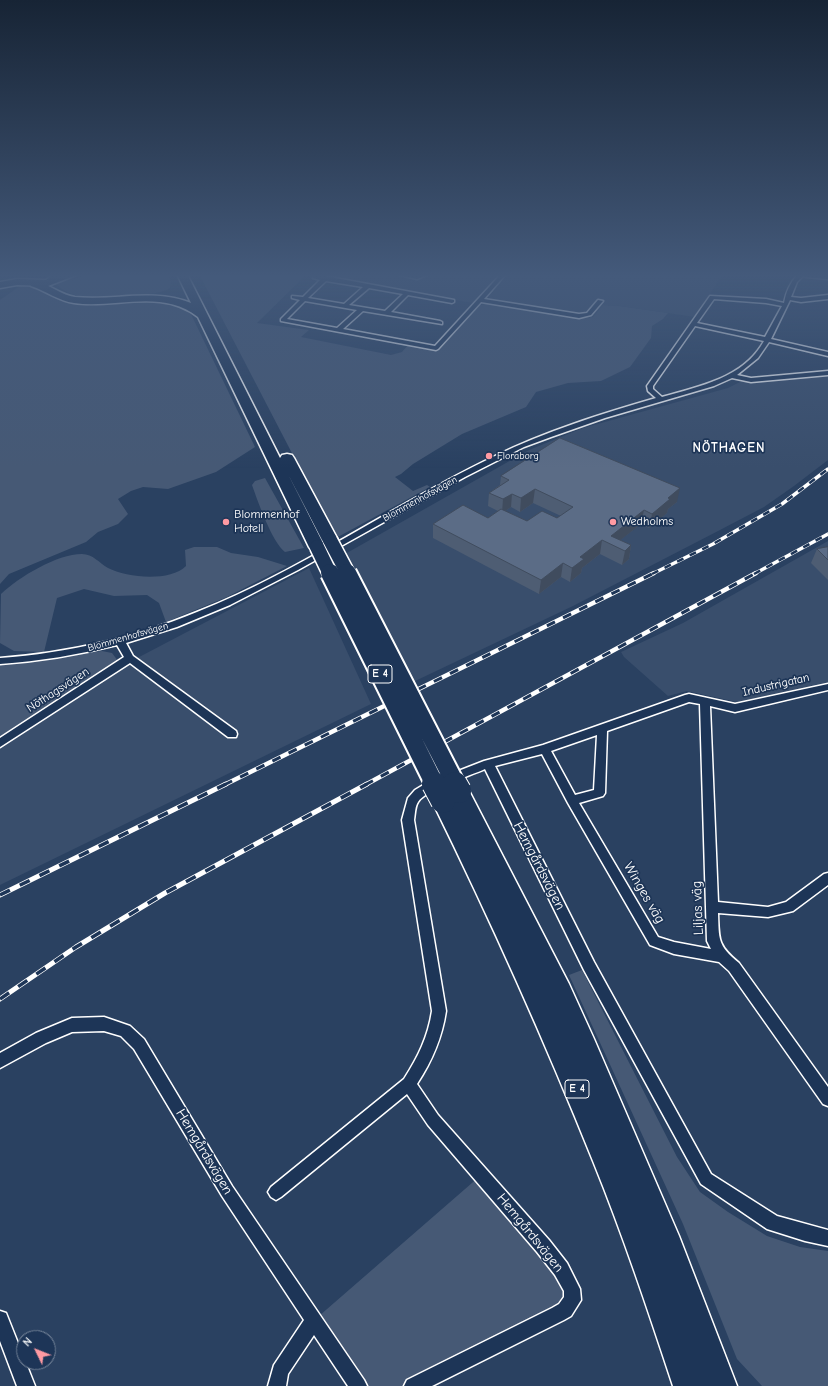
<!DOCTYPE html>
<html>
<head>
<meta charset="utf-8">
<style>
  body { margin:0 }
  #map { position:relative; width:828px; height:1386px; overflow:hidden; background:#2a4161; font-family:"Comic Neue",sans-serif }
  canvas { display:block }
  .north { position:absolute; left:16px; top:1330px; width:40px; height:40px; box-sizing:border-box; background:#1d3557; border:1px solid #77869a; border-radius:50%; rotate:313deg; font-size:11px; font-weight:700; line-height:16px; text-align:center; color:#fff }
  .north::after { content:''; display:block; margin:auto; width:14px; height:18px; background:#ff9aa2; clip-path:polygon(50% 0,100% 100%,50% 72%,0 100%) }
</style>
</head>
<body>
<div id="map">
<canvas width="828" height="1386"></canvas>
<div class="north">N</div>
</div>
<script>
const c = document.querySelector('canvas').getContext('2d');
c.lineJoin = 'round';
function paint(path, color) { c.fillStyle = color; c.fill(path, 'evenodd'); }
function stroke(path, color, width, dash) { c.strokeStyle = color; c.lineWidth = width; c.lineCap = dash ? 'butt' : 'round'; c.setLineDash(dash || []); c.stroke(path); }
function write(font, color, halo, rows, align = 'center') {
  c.font = font + ' "Comic Neue",sans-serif'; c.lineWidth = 3.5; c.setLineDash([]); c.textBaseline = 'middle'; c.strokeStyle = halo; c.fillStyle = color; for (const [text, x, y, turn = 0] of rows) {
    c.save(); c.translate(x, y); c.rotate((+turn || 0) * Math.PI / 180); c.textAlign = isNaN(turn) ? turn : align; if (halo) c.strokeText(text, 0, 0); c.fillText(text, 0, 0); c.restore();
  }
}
paint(new Path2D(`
  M311,274H499L473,303Z
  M509,274H723L695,317L619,306L604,305L593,317L494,301L489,298V296Z
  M828,376V460L794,486L764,507L720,530L573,606L413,682L345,554L529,450L583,428L728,388L740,382Z
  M828,541V682L737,702L687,691L668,696L624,657L621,652L683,623Z
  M309,568L371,704L0,885V747L122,666Z`), '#394e6c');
paint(new Path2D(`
  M91,274H168L171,281L170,288C159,297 96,298 81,296C71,295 63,291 56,284L57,283Z
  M199,274H307L257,323L309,330L301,337L391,355L402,352L408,345L438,351L480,305L490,303L582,318L593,317L603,305L619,306L668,313L663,319L652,326L651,338L630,367L601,381L568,383L536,392L526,407L462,434L413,464L401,474L395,477L413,491L427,485L430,487L336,538Z
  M20,286L39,288L56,299L73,304L154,301L175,303L189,310L255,447L216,472L168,489L143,487L131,491L118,499L128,514L118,524L98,532L86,542L9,574L0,584V300Z
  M265,478L304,548L285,552C272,542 258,502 252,485L255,481Z
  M194,547H217L231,553L258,557L287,566L227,597L166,622L159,603L147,595L114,596L84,589L57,598L44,652L14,651L0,643L1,594C19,577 57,554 82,554C93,554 99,563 108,568C127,578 170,582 186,566L185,550Z
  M102,651L112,653L118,661L0,740V665Z
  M582,970L677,1157L700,1192L728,1212L767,1236L800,1247L828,1251V1386H762L737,1359L683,1224L569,975Z
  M480,1176L559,1270L568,1303L403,1386H363L319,1316Z`), '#465975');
const street = new Path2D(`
  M314,274L454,300V302L452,303L408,295L391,312L440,321L442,322V324L363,311L343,329L435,346L501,274H506L484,299L579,314L587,313L598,300L603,301L591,315L579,318L481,302L438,349L436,350L281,321V319L300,300L292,298V296L303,297L320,280L313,278ZM326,281L363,287L344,304L308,298ZM369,288L403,294L385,311L349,305ZM305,301L357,310L337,328L287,319Z
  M396,274H429L417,279Z
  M798,274L804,275L797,282L791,297L801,298L828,295V299L801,302L790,300L771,339L828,352V356L769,342L758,358L737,375L751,378L828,371V375L751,382L732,378L714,386L605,418L551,437L524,447L465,477L298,570L230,605L177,627L126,643L133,656L236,731L237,734L236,737H228L130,663L0,747V738L124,657L117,645C78,655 40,661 0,664V658C68,653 134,638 197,612C301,571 394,504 495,456C546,431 601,414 656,398L648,391L647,386L710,296L766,299L784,303C786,292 790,283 798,274ZM714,299L766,303L782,306L765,337L697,323ZM695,326L764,341C744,378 700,386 662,397L653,389V386Z
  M828,684V690L735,712L710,706L718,902L768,907L786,902L824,874L828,873V885L793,911L789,912L768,917L718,913C719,939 717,945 739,963L828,1087V1106L823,1104L729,971L719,962L674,954L650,945L568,803L542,754L495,766L594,962L711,1174L777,1216L828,1230V1246L805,1241L767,1229L701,1184L584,970L485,769C470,776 426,789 418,802C415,806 415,814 414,820L446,1011C442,1038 432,1061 417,1084L438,1115L549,1240L567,1263L580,1289L581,1300L571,1316L564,1320L432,1386H404L407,1380L552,1308L559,1304L564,1297V1291L555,1275L537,1252L428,1125L407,1094L281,1197L276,1200L271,1197L268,1192L271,1187L404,1079C418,1057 428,1037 432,1011L402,820L408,798L415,790L425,784L484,761L543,745L685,695L689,694L735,704ZM689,702L700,704L707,941L711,949L674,942L658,937L579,803L603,796L605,793L607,731ZM597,735L594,790L575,795L551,751Z
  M104,1017L130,1026L144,1039L232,1186L364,1380L367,1386H348L314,1335L288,1374L286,1386H268L274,1365L304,1320L222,1196L134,1049L121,1036L104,1031L72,1032L46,1043L0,1068V1053L36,1033L72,1018Z
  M0,1311L6,1313L35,1386H17L0,1341Z`);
const secondary = new Path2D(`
  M802,275H828V279L806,277Z`);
const primary = new Path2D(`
  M54,274H79L48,286L17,285L0,288V282L17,279L46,280Z`);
const highway = new Path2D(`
  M177,274H187L280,458L282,455L287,454L292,455L294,458L338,540L336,543L330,545L324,543L322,540L288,474L325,547L323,550L317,552L311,550L309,547L198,317C162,288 115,309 74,303C59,301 46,291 31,286L30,284L35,281L39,282C51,286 62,295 75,297C114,301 153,288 191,303Z
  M459,783L466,785L569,984L594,1039L679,1236L737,1386H673C648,1310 623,1235 593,1161C544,1039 490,919 432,801L435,795L443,793L450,795L448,791L452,785Z`);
stroke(street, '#fff', 3);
stroke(secondary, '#fff', 3);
stroke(primary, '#fff', 3);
stroke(highway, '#fff', 3);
paint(street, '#1d3557');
paint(secondary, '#1d3557');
paint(primary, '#1d3557');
paint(highway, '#1d3557');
const railFar2 = new Path2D(`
  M652,574L713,544L782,504L828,469
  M754,574L828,534`);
const railFar1 = new Path2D(`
  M224,785L654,573
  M365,785L756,573`);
const rail = new Path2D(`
  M0,895L226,784
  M0,999L76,947L165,893L367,784`);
stroke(railFar2, '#fff', 3.5);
stroke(railFar1, '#fff', 4.5);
stroke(rail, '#fff', 5);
stroke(railFar2, '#1d3557', 2.5, [7]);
stroke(railFar1, '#1d3557', 3, [9]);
stroke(rail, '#1d3557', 3.5, [11]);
const highwayBridgeFar2 = new Path2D(`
  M330,540L348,574
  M317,547L330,574`);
const highwayBridgeFar1 = new Path2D(`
  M330,573L435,785
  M347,573L456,785`);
const highwayBridge = new Path2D(`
  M434,784L443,801
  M455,784L459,791`);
stroke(highwayBridgeFar2, '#fff', 17, []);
stroke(highwayBridgeFar1, '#fff', 22, []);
stroke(highwayBridge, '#fff', 26, []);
stroke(highwayBridgeFar2, '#1d3557', 14);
stroke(highwayBridgeFar1, '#1d3557', 18);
stroke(highwayBridge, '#1d3557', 24);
paint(new Path2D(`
  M501,476L677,502L668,509L667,513L649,528L641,524L620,540L631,545L629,559L622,565L600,554L582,568L581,573L570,582L561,577L539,594L433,538V524L488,518L498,511L488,506L489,493L500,485ZM533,503L561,516L557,518L527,521L505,511L511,507L520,512Z
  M828,547V580L811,563L817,549Z`), '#4e5d73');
paint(new Path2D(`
  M680,488L677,502L668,509L667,513L649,528L652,514L668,498Z
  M535,489L533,503L520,512L521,498Z
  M512,494L511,507L502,513L503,499Z
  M644,510L641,524L614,545L611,536Z
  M602,540L600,554L582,568L581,573L570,582L572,568L580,557Z
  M631,545L629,559L622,565L625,551Z
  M563,563L561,577L539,594L541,580Z`), '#404c5e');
const building = new Path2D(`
  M560,438L680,488L668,498L670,499L652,514L644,510L611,536L631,545L625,551L602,540L580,557L584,559L572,568L563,563L541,580L433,524L463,505L488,518L501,509L527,521L542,511L557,518L573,507L535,489L521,498L512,494L503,499L489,493L509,480L501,476Z
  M828,547V560L817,549Z`);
paint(building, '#5b6c86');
stroke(building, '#404c5e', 1);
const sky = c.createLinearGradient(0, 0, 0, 468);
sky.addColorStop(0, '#172435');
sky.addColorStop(0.59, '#445a7b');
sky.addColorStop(1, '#445a7b00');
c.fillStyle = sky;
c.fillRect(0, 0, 828, 468);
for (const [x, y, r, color] of [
  [489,456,4,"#ff9aa2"],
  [226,522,4,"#ff9aa2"],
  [613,522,4,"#ff9aa2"]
]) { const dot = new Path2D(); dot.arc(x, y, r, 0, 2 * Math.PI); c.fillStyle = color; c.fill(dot); stroke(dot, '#1d3557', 1.5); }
write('10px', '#fff', '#1d3557', [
  ["Floraborg",497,456]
], 'left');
write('10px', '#fff', '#1d3557', [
  ["Blommenhofsvägen",420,499,-29],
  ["Blommenhofsvägen",128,637,-16]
]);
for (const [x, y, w] of [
  [380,674,24],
  [577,1089,24]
]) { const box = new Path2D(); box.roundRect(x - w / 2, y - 9, w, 18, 3); c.fillStyle = '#1d3557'; c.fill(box); stroke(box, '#fff', 1); }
write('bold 11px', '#fff', null, [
  ["E 4",380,674],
  ["E 4",577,1089]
]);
write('12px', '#fff', '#1d3557', [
  ["Blommenhof",234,515],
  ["Hotell",234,529],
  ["Wedholms",621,522]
], 'left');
write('12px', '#fff', '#1d3557', [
  ["Industrigatan",776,685,-13],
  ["Nöthagsvägen",58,690,-33]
]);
c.letterSpacing = '1px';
write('bold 13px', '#fff', '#1d3557', [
  ["NÖTHAGEN",729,448]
]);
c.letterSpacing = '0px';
write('14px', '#fff', '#1d3557', [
  ["Hemgårdsvägen",539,866,63],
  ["Winges väg",644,893,60],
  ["Liljas väg",698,908,-92],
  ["Hemgårdsvägen",204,1152,59],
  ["Hemgårdsvägen",530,1233,51]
]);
</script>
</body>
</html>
